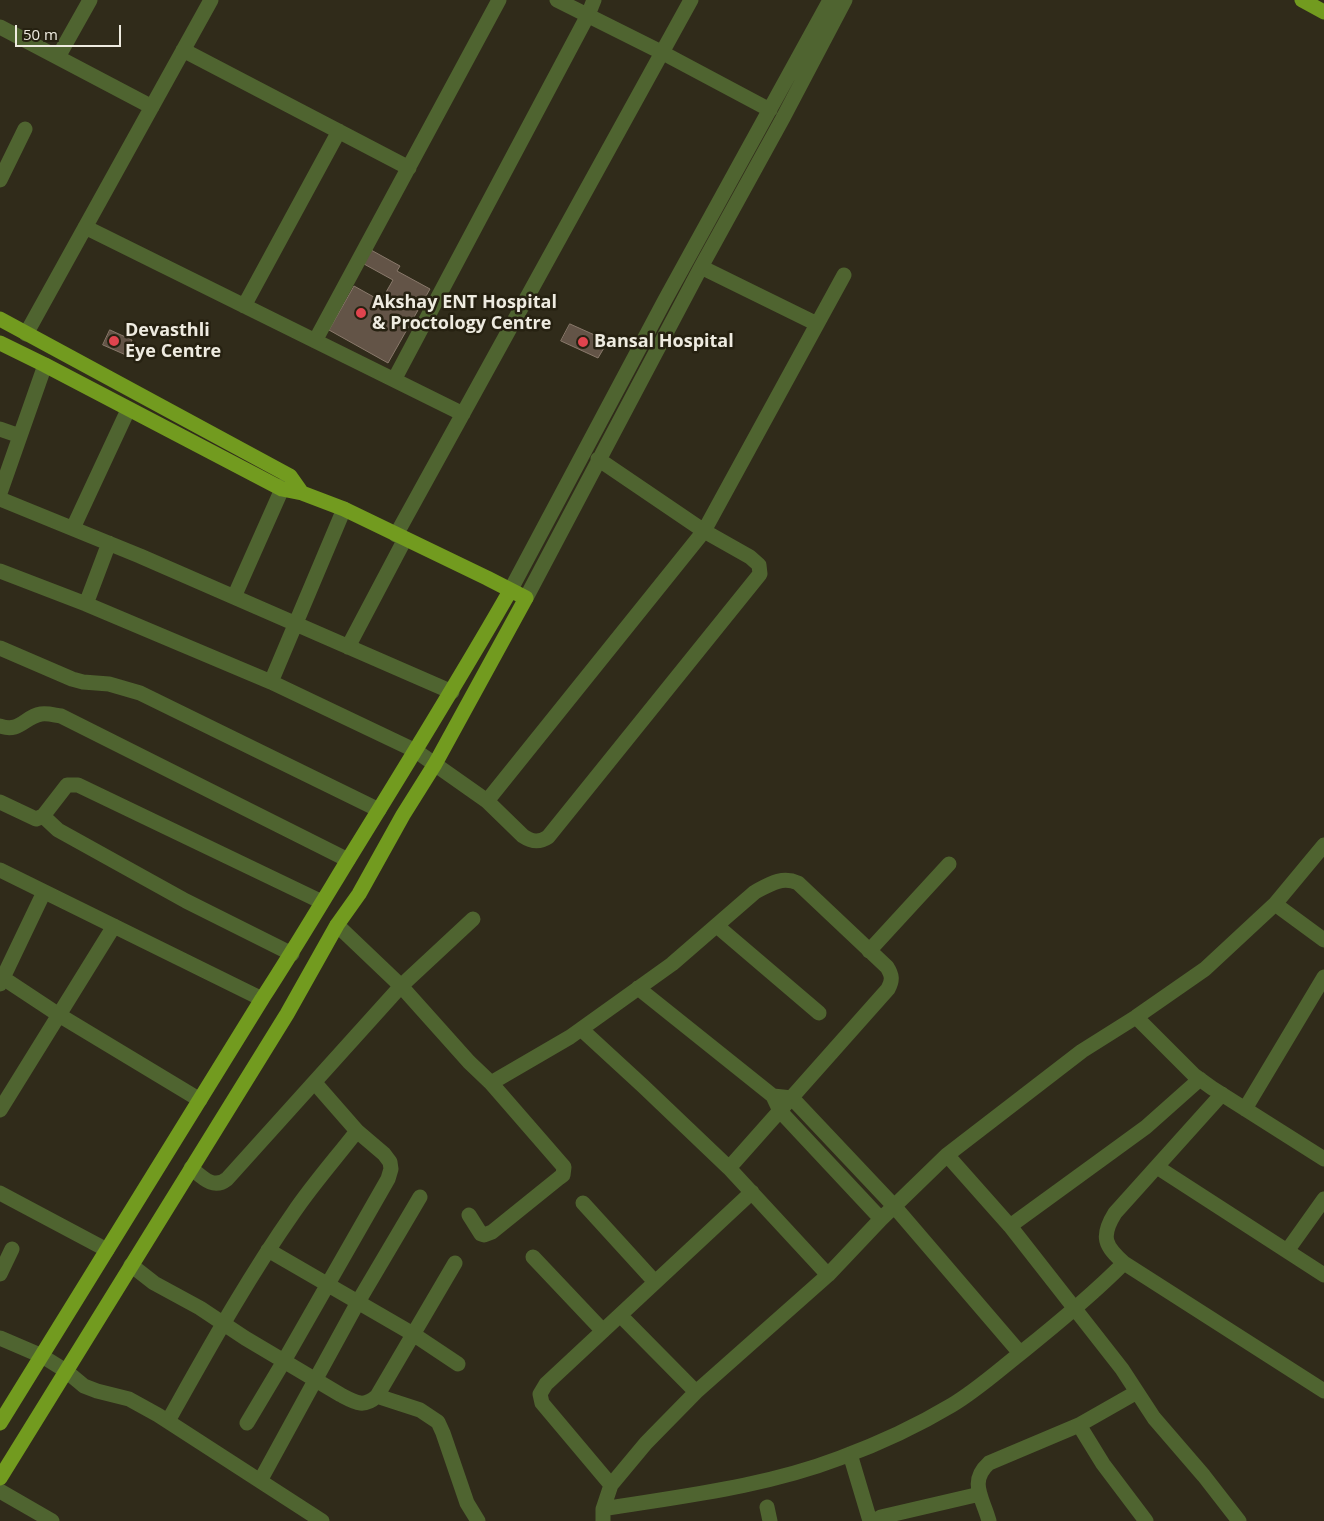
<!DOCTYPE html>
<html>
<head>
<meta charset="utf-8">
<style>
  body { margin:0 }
  #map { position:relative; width:1324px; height:1521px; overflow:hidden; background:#302b1a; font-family:"Open Sans",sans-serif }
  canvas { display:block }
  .scale { position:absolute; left:15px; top:25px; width:106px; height:22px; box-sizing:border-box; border:2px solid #eeebe0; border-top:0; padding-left:6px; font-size:15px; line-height:18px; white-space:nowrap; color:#eeebe0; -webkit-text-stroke:4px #262111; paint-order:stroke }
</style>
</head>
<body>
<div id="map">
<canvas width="1324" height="1521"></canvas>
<div class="scale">50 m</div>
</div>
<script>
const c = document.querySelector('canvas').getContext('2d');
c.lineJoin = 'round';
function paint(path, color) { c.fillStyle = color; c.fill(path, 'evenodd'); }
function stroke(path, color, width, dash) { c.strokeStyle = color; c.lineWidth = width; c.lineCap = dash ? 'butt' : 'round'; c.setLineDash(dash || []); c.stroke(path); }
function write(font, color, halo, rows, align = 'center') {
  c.font = font + ' "Open Sans",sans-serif'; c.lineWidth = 5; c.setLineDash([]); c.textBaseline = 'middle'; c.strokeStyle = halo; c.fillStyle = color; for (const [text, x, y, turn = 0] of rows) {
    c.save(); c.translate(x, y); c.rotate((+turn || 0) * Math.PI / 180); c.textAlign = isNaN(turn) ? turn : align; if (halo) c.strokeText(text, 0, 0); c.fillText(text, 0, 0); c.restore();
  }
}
const building = new Path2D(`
  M371,250L400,266L397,271L430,289L388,363L329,330L354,286L381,301L393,280L364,264Z
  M570,324L608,341L598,358L561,341Z
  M110,330L132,340L126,355L103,345Z`);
paint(building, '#635447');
stroke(building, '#89796b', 1);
stroke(new Path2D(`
  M557,0L663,53L770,110
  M0,27L152,107
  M183,50L409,168
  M58,57L90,0
  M0,180L25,129
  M85,227L463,414
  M701,267L817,324
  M244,306L339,131
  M26,334L211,0
  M315,341L499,0
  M394,380L588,15L594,0
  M0,429L20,436
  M0,493L45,365
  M0,499L140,556L452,692
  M73,528L128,410
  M396,535L691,0
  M0,571L86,604L271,682L416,751L487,801L523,836C532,842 539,843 548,837L760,574L759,565L750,557L704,531L598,459
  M510,591L665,300L830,0
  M234,597L282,489L289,478
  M526,598L701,267L783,118L845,0
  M86,604L109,543
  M348,647L405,539
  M0,648L72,679L83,682L109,684L140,693L379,810
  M271,682L344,509
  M0,726C20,733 24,717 41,714C48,713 54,715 61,716L348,860
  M487,801L704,531L844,275
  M0,802L36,819L43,816L67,785H78L322,902
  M43,816L58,830L186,901L292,954
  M0,870L262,999
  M1275,904L1324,940
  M337,925L401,986L469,1062L491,1083L564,1167L563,1175L559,1178L492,1232L484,1235L481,1234L469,1215
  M717,926L819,1013
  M869,951L949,864
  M3,978L59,1015L200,1100
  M0,984L44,892
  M638,988L773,1096L780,1111L881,1219
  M1136,1017L1194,1075L1212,1088L1324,1159
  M581,1029L643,1086L729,1168L828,1275
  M491,1083L570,1037L672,964L755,892C770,884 782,876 798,883L887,967C892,975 893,980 888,989L729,1168
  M773,1096L792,1098L894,1206L1020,1353
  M1245,1109L1324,977
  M0,1110L114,926
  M947,1155L1010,1226L1122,1369L1154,1418L1204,1476L1239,1521
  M1157,1167L1324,1275
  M191,1168C202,1177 213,1190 227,1179L401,986L473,919
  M0,1193L107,1250
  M583,1203L655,1282
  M1010,1226L1146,1127L1200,1079
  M268,1250L413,1334L458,1364
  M1287,1251L1324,1199
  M533,1257L603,1331
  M1124,1263L1324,1391
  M131,1265L154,1283L200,1308L245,1338L341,1395C356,1403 364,1408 377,1396L455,1263
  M0,1274L12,1249
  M620,1315L696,1392
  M0,1338L42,1356L66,1371L84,1386L97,1391L129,1399L158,1415L322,1521
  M377,1396L420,1410L438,1422L443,1433L467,1503L478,1521
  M168,1421C208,1350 247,1279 294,1212C313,1184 336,1158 357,1131
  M247,1423L284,1361L388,1179L391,1169L390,1162L384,1154L357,1131L315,1083
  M1079,1425L1103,1464L1146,1521
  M850,1454L870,1521
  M260,1481L358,1302L420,1197
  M611,1485L542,1403L540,1394L546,1384L752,1192
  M0,1491L52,1521
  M767,1507L770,1521
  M603,1509C682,1496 764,1487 840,1458C878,1444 917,1426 952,1405C977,1390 999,1370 1022,1352C1057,1324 1092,1295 1124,1263C1105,1246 1100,1237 1115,1213L1222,1094
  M603,1521V1509L611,1485L646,1443L696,1392L828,1275L881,1219L947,1155L1082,1051L1136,1017L1205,969L1275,904L1324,845
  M874,1521L881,1517L980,1494
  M989,1521C983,1498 968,1482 989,1463L1079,1425L1137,1392`), '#4f6430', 15);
stroke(new Path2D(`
  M1302,0L1324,12
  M0,319L290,476L302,493
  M0,343L45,365L282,489L302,493L344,509L487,578L526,598L435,764L403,815L359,894L337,925L287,1014L0,1478
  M0,1423L262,999C292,953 320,906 348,860C403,771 458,682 510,591`), '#729b1f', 15);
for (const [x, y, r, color] of [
  [361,313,6,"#e0444e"],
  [114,341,6,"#e0444e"],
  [583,342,6,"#e0444e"]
]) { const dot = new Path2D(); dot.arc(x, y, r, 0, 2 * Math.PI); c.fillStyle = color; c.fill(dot); stroke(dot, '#262111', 2); }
write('bold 18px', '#eeebe0', '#262111', [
  ["Akshay ENT Hospital",372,303],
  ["& Proctology Centre",372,324],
  ["Devasthli",125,331],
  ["Eye Centre",125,352],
  ["Bansal Hospital",594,342]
], 'left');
</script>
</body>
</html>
